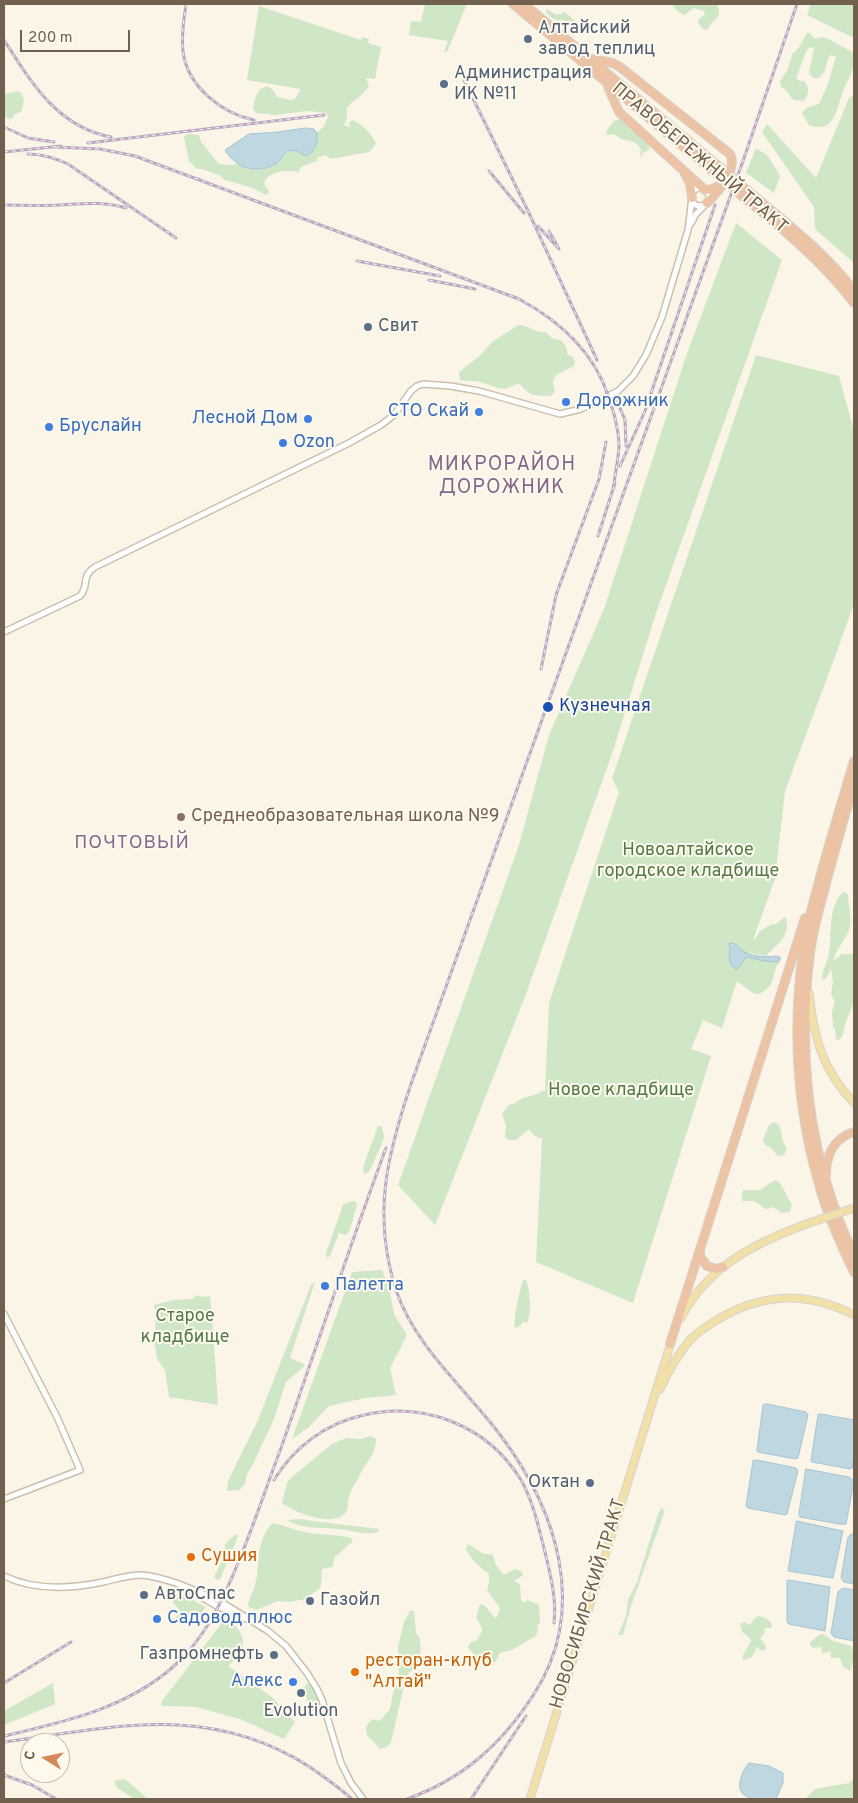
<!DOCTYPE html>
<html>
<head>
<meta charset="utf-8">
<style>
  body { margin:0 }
  #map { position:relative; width:858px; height:1803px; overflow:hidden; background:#faf5e7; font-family:Overpass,sans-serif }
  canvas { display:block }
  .frame { position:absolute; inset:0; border:5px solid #71604e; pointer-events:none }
  .north { position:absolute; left:20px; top:1733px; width:50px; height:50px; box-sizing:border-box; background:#fdf9ed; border:1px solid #c5bcad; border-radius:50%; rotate:280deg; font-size:14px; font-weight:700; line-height:20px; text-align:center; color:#71604e }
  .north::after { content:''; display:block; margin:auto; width:18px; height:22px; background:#d6885a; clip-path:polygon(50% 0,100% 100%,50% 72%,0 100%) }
  .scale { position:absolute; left:20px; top:30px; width:110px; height:22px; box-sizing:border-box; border:2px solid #71604e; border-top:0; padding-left:6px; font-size:15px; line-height:18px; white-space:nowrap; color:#71604e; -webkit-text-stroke:4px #fdf9ed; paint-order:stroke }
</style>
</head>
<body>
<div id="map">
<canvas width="858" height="1803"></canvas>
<div class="frame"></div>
<div class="north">С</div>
<div class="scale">200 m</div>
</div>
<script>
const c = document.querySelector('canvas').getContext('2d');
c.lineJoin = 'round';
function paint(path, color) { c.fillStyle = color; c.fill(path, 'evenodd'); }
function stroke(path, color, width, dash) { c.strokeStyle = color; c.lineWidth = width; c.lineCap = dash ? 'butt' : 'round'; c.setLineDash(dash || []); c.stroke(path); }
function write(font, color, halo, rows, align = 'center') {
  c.font = font + ' Overpass,sans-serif'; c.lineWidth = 4; c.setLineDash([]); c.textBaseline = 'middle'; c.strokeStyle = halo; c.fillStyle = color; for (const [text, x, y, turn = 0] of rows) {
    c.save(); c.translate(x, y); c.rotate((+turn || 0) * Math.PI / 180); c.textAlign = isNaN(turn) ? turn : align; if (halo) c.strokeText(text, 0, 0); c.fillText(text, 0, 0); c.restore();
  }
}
paint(new Path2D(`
  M425,4H467L447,52H444L448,41L409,35L411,21L421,22Z
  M672,4H717C721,16 719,16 711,24C705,31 713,27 704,30L698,23L699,19L705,14L704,11L694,8L684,15L676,10Z
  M811,4H854V38L807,15Z
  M259,6L361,40L362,37L369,39L368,43L381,47L375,79L366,78L369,86C361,98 355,98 347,108V118L344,125L350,127L349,122L353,120C361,124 373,134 376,144L369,152L330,159L326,155L318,157L317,161L301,167L298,173C291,168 268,172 265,181C263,186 268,188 269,192L266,195L250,187L225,180L219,175L202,169H197L189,161L184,137L188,134L199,135L201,142L219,164L230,165L240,164L248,169L261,170L279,162L290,150H294L302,154L318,138L317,133L324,126L328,117L326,113L307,111L276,115L256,113L253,109C255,99 256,89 267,86L273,90L277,97L290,100L295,99L301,89L247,80Z
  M547,9L557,15L565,12L584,29V32L581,33L568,21C557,19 557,23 546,13Z
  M807,33H810L815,39L821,37L826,38L854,53C854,75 849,75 842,94C836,111 834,134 809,125L802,113L807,108L819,104L827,86L836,57L833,55L829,56L824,72L819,78H813L809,73L814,48L810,47L807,50L796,78L799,81H804C810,89 809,93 804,101L793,100L785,89L781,87L780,81L788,69L792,54L798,49Z
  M18,91L22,94L24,101L21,112L15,114L12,119L6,118L4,114V92L7,94Z
  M854,95V263L815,229L814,207L762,132L767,124L816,178L849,98Z
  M619,119H622L649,145V150L644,152L642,156H640L641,150C637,140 630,142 622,139C621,139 615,135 614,134L607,135L606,133C609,126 612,121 619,119Z
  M756,148L768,156L780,176L774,193L746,173Z
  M736,223L782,260L656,613L613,751L526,994L435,1225L398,1185L519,845L549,735L604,609L686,356Z
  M518,325C528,325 535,333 545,332L552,338L562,341L566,347L568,355L573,357L575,362L574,366L556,375L553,382L555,392L550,396C535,396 529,396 520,384C515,384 513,386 508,388C499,391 489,384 480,382C474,380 467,382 460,380L459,372L481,355L492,342Z
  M756,355L839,376L854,431V597L852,609L836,654L785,791L775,879L753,940L755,939L760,931L770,925L776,924L785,917C793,935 776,945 766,956L748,953V957C758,960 768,961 779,962C770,977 778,984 759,994L753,993L737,981L722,1028L703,1020L691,1049L711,1056L633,1303L536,1262L542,1139L535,1136L529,1129L516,1140H508L505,1137L506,1125L502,1114L509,1105C515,1104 516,1102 521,1099C528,1095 535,1097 542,1091H545L549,1003L619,792L612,778Z
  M843,892L848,894C848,905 852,917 850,927C847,939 836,948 833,961L842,954H853L854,956V1001L845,1024L843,1035L839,1040L836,1039L835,1028L833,1027L832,1012L835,1002L831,994L833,983L831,969L826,978L822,980C822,970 827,963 829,953C832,934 828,906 843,892Z
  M774,1122C783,1126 780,1133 783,1141C784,1144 786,1147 787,1149L784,1155L778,1156L770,1147L765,1145L763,1139L769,1125Z
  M378,1126L382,1127L384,1137L381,1146L369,1172L364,1174L363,1167Z
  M775,1180L780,1183L792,1205L790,1212L782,1213L773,1207L766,1209L754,1201H742V1192L744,1190H760Z
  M351,1201L356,1202L357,1205L350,1230L346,1235L339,1233L330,1256L327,1258L326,1253L343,1205Z
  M382,1270L389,1287L394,1314L407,1335L390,1368L396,1395L365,1398L329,1406L308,1428L292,1439L352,1272Z
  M524,1280H526C530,1289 532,1315 527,1323L523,1322L519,1327L515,1328C513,1322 520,1284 524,1280Z
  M315,1282L290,1358L304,1364L305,1366L286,1382L274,1419L253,1464L247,1474L245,1484L239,1490L227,1491L228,1481L258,1420L311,1285Z
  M197,1295L203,1297L210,1296L212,1316L218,1405L169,1397L165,1370L157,1359L154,1341L156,1317L154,1305L174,1300L192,1299Z
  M371,1436L376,1439C376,1450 370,1459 364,1467C361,1471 359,1478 355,1484C352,1488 349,1496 348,1501C347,1506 349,1508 346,1512C333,1529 295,1512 282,1503L287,1483L292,1477L332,1444L346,1438L360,1439Z
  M663,1508L664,1513L631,1606L623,1635H618L626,1616L628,1600L637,1582L658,1514L661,1509Z
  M302,1519C328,1524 353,1525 379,1529L378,1532C365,1536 352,1530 339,1529C321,1527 303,1530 287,1520Z
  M273,1523C284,1525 293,1530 304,1532C320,1535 336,1534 351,1538L353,1541L335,1557L332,1567L322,1569L321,1586L319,1589L305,1599L289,1602L278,1601L256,1610L249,1607L248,1604C250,1597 254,1589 256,1582C260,1561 256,1539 273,1523Z
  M235,1535H238V1537L220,1579L217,1580L214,1577L227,1551L225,1548V1544Z
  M468,1544L482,1553L493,1555L496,1565L504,1575L515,1569L521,1571L523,1575L514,1581L520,1584L521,1600L524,1603L528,1600L539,1605L540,1622L537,1626L538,1631L536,1636L512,1650L500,1653L495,1662C483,1660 475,1658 468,1647L471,1642L476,1641C484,1629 484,1630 476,1618L480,1604L485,1606L495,1618L498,1615L500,1608L487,1590L489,1583V1574C479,1567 471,1559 466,1549Z
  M181,1594L206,1607L191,1627L175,1618L180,1611L172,1601Z
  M410,1611H414L416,1633L420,1638C420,1648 423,1661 415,1668C412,1671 409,1672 406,1677L391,1742L387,1747L380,1749L367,1735L366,1727L372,1719L380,1721L390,1709L393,1693L399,1678L398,1647L404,1622Z
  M759,1616L767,1619L772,1624L771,1628H765L764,1634L760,1638L765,1645L766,1649L762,1651L757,1647L752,1657L744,1660L742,1657L751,1641L749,1637L742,1632L740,1624L744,1622L750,1625L755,1618Z
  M225,1619C238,1624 249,1640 239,1654C236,1658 232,1662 228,1666L272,1697L295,1722L284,1739L240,1719L196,1707L161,1706L162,1701Z
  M823,1634L833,1641L851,1646C856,1655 853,1662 850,1671L843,1667L840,1658H832L830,1656L831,1651L824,1653H822L821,1647L813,1648L810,1645V1642L819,1635Z
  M53,1683L55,1704L4,1725V1711Z
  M308,1684H310L315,1691L321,1709L317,1712L312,1709L303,1692L305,1686Z
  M854,1778V1799H805L815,1789L849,1783Z
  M125,1779L148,1799H135L117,1788L114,1781Z`), '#cfe6c7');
const water = new Path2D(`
  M306,128L314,129L317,133C318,144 315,151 306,156C302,154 295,150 291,150C286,151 281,160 277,163C259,175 236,169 225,150L249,134L278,132Z
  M732,943C739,945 740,950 746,953C755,957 767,957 777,956L780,957V960L779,962L763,961L748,957C742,959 742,966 737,970L731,965L730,961L729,960L730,948L729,944Z
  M767,1404L806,1412L808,1415L798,1458L795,1459L758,1452L757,1450L763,1405Z
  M821,1414L854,1420V1458L852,1468L850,1469L812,1462L811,1460L818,1415Z
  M757,1460L796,1468L798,1471L787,1514L785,1515L748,1508L746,1506L753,1461Z
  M806,1469L849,1477L854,1481L846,1524H839L800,1517L799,1515Z
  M797,1521L843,1531L833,1578L788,1571L796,1523Z
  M854,1534V1584L844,1582L841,1578L848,1537L850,1535Z
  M789,1580L830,1587L825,1631L789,1624L787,1622V1581Z
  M843,1588L854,1590V1641L834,1637L831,1633L838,1592Z
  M749,1763L769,1766L783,1773V1783L776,1799C762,1800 736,1802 740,1781C742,1774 744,1768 749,1763Z`);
paint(water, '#bed7e1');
stroke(water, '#a5c4d2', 1);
const minor = new Path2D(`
  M691 197a9 9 0 1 1 18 0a9 9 0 1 1-18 0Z
  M690,225L696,214L704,206
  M4,632L80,596C90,585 80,577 95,567L349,443L381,425L394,415L411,391L417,386L423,384L450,386L479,391L560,414L581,409L618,391L633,376L646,355L662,317L688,230L692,198
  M4,1314L57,1417L80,1470L4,1499
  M4,1576C35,1591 70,1589 103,1582C116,1579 128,1575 142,1575C155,1576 167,1580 179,1584
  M249,1620L217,1606L179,1584L218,1600L268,1631L286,1646L307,1673L317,1689L322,1700L341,1763L351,1783L363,1799`);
const major = new Path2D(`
  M809,993C814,1038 822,1069 854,1103
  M681,1318C708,1265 759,1241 812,1222
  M660,1389C668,1372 677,1355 690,1340C698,1331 709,1325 720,1318C766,1292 808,1292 854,1315
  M530,1799L672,1339`);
const highway = new Path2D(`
  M513,4L711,170
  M524,4L716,164
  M592,59L613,63L620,67L730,154C738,170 718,192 707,203
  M608,87L619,112L705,190L713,189L721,184
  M685,174L690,184L692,198
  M747,190C785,222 825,252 854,291
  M742,196C783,229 823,262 854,303
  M854,761C842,801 830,841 819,881C813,904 806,927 803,951C792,1031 797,1111 820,1188C828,1217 841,1245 854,1272
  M854,785C844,816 836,848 827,879C821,904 813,928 810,953C797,1057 809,1160 854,1255
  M826,1175C826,1155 834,1138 854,1132
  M700,1249V1256L707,1266L717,1269L723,1267
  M670,1344L805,918`);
stroke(minor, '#cbbfae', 8);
stroke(major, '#d7d2cd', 9);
stroke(highway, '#d7d2cd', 10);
stroke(minor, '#fff', 5);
stroke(major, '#f1e0a7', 7);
stroke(highway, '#edc3a5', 8);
const rail = new Path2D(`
  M186,4C184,19 181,35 183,51C187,86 221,113 254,120
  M4,40C31,82 57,127 111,137
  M464,80L529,213L597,360
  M4,127L28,138L54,142
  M88,143L324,115
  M55,147L100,149L135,156L519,299C560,321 593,351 608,395C614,412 619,429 619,447C618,461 615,475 613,489
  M4,152L61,146
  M28,154C43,154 55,158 68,164L176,238
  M489,171L524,213
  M4,205C22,205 41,206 59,205C82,204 103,201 126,208
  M538,226L559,249L549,231
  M357,261L440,276
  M429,280L475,289
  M615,396L625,420L626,446
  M620,466L645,411L715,205
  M598,536L615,483
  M541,669L556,595L599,479L606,442
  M274,1480C294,1447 326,1423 364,1415C425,1401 488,1426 521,1480C533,1501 538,1525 544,1548C550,1573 557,1598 554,1623
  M4,1683L71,1642
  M4,1736C64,1722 125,1709 173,1667C206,1638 224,1598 240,1558C255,1522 267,1485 281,1448C316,1349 349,1248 386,1148
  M4,1742C114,1727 209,1702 310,1767C324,1777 339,1787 352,1799
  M4,1775L32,1785L56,1799
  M407,1799C463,1779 502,1744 534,1694C589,1609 557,1511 501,1436C466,1389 415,1347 396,1290C372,1215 387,1155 411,1084L743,161L797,4
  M471,1799L526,1716`);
stroke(rail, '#baa7c2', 3);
stroke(rail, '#fdf9ed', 1, [4]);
const majorBridge = new Path2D(`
  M812,1222L854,1208`);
const highwayBridge = new Path2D(`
  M716,164L747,190
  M711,170L742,196`);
stroke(majorBridge, '#d7d2cd', 9, []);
stroke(highwayBridge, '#d7d2cd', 10, []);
stroke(majorBridge, '#f1e0a7', 7);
stroke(highwayBridge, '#edc3a5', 8);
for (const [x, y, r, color] of [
  [528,39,5,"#5c6f8a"],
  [444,84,5,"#5c6f8a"],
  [368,327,5,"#5c6f8a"],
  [566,402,5,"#3f7fe0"],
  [479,412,5,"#3f7fe0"],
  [308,419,5,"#3f7fe0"],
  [49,427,5,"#3f7fe0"],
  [283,443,5,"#3f7fe0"],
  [548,707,6,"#1a4fb4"],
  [181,817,5,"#8d6e63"],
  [325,1286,5,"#3f7fe0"],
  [590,1483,5,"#5c6f8a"],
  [191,1557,5,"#e8710a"],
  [144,1595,5,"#5c6f8a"],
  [310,1601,5,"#5c6f8a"],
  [157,1619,5,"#3f7fe0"],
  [274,1655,5,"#5c6f8a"],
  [355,1672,5,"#e8710a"],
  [293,1682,5,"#3f7fe0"],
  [301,1693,5,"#5c6f8a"]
]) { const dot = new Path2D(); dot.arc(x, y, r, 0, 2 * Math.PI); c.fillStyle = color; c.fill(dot); stroke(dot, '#fdf9ed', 2); }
write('18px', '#4e5e75', '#fdf9ed', [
  ["Алтайский",538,29],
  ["завод теплиц",538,50],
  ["Администрация",454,74],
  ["ИК №11",454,95],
  ["Свит",378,327],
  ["Октан",580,1483,"right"],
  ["АвтоСпас",154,1595],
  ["Газойл",320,1601],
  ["Газпромнефть",264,1655,"right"],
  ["Evolution",301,1712,"center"]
], 'left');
write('18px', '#71604e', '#fdf9ed', [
  ["ПРАВОБЕРЕЖНЫЙ ТРАКТ",699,159,40],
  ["НОВОСИБИРСКИЙ ТРАКТ",589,1604,-73]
]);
write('18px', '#366cbe', '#fdf9ed', [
  ["Дорожник",576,402],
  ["СТО Скай",469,412,"right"],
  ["Лесной Дом",298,419,"right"],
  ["Бруслайн",59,427],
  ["Ozon",293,443],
  ["Палетта",335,1286],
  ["Садовод плюс",167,1619],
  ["Алекс",283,1682,"right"]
], 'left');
write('18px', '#164399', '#fdf9ed', [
  ["Кузнечная",559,707]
], 'left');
write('18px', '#785e54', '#fdf9ed', [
  ["Среднеобразовательная школа №9",191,817]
], 'left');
write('18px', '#527a4b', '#fdf9ed', [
  ["Новоалтайское",688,851],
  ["городское кладбище",688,872],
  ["Новое кладбище",621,1091],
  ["Старое",185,1317],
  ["кладбище",185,1338]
]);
write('18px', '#c56008', '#fdf9ed', [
  ["Сушия",201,1557],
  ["ресторан-клуб",365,1662],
  ["\"Алтай\"",365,1683]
], 'left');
c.letterSpacing = '1px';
write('19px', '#86668c', '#fdf9ed', [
  ["ПОЧТОВЫЙ",132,844]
]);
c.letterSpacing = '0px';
c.letterSpacing = '1px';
write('20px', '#86668c', '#fdf9ed', [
  ["МИКРОРАЙОН",502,466],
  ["ДОРОЖНИК",502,489]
]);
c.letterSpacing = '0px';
</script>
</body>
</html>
